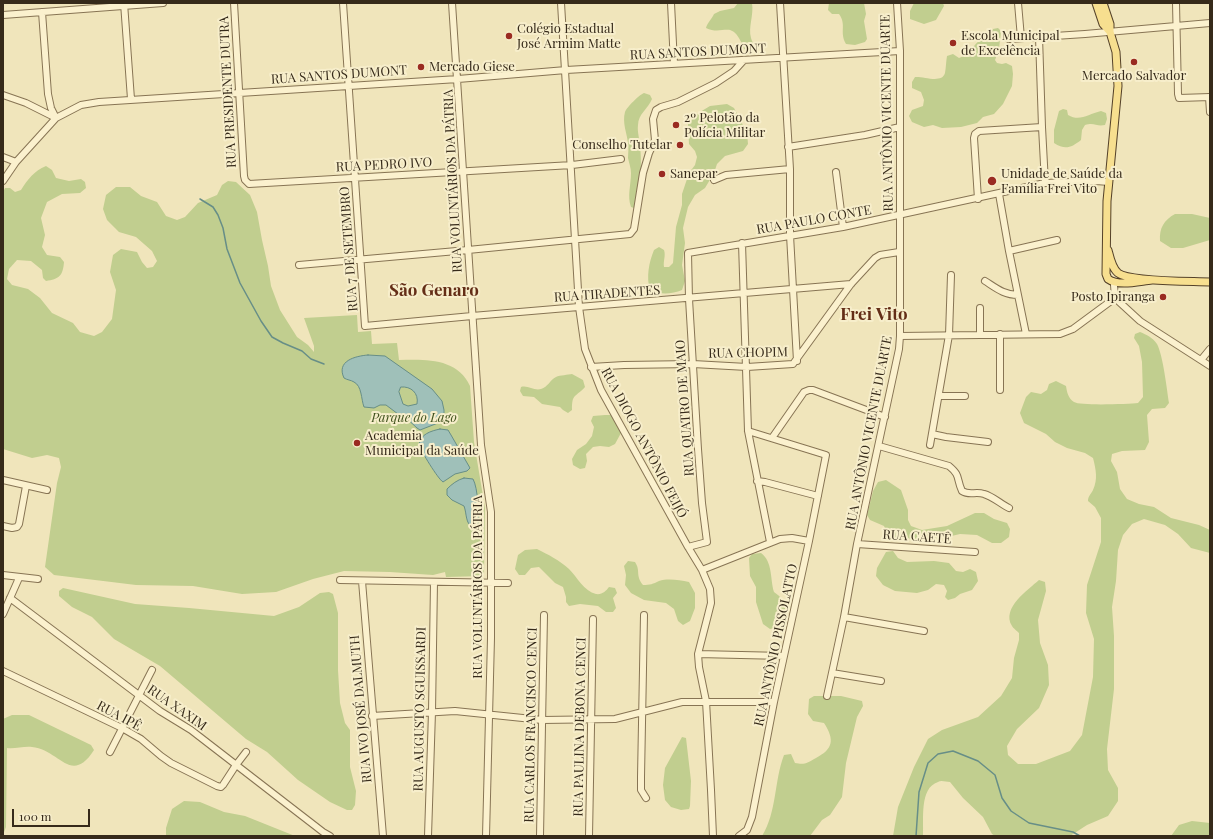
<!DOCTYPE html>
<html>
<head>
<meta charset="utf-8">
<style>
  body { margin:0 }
  #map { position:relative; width:1213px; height:839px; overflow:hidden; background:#f0e5bb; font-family:"Playfair Display",serif }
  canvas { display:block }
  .frame { position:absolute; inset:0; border:4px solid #362a1a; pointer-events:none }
  .scale { position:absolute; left:12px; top:809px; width:78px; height:18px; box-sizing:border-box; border:2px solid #362a1a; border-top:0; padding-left:5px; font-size:12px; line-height:14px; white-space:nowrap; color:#362a1a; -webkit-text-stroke:3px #f7eecb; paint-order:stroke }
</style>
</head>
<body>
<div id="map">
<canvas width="1213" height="839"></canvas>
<div class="frame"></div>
<div class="scale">100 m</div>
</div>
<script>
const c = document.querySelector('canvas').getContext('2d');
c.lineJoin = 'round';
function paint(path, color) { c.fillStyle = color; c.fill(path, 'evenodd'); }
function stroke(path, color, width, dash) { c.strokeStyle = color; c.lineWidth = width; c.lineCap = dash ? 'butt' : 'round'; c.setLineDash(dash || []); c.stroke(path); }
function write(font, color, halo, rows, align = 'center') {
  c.font = font + ' "Playfair Display",serif'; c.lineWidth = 4; c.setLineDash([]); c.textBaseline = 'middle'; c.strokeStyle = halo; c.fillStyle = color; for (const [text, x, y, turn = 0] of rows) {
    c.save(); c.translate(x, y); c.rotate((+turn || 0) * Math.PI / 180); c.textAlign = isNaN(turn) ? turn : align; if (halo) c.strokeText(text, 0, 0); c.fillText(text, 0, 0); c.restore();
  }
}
paint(new Path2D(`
  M738,3H752C754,15 748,27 751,38C752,42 754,43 753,47L748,50L744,49C732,17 724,37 706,28C707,23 712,19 714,14L720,11L734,8Z
  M829,3H864L866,14L864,21L867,39L865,42L855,45L846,44C839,32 847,25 839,14H832L828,10Z
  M914,3H943L944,6L936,20L924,24L910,19V11Z
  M998,28L1001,31L999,49L995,60L997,63L1002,64L1006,63L1012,66L1013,74L1012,86L1003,104L994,114L983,117L977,123L961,127L942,128L933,125L924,127L912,122L909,116L912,110L923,106L924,100L921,92L912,88V82L915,77C923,76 942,84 945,73C946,67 946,62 947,56L953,54L959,58C970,55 973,45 981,39C986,36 989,35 993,29Z
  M644,93L650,95L652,99C648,109 638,114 638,125C637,132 640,140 640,147C642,160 641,197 634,208L631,207C627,196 631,185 631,173C631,168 629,163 628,158C628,153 629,148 628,143C627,133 622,123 625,112C627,107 639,95 644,93Z
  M727,104L734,108L747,133L748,144L743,151L725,156L717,164L714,173L705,188L695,195L688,207L683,228L685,243L682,265L685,281L682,290C672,294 660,295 650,290C646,277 649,262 654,250L659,247L664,250C666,256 663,261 664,267H669L673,263L676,227L682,205V194L689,173L695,165L697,157L695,151L689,144L688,123L700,112L710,106Z
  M1063,109L1067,110L1068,115C1080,122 1088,114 1101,111L1106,113L1107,119L1105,125C1096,127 1095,122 1085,125L1082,130L1081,140C1071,148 1065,150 1054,143V130L1059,111Z
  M46,166L52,170L56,178L69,181L81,179L85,182L86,188L80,193L62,194L47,202L41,218L45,235L42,247L47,255L60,257L64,262C63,276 59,279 46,281L43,278L42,270L31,261L17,260L9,269L7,279L12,285L28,289L40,298L52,313L73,323L80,332L94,336L102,332L112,319L116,290L110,272L113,255L121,249L137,252L142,262L147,268L153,267L157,261L152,251L136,237L119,232L107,220L103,209L106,195L116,187H130L141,196L157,202L166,216L177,220L185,217L198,203L217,195L222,185L228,181L236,182L250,195L257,212L262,240L268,266L271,286L280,310L297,337L308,345L314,352V346L304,318L357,315L358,332L371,331L372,344L397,343L399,360C425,359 458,358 470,386L474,442L485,508L484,576L446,577L445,572L433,575L390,572L344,571L313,579L276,592L242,594L193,586L136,585L54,575L45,567L57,483L61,467L59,458L47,455L32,458L3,449V192L5,188H10L15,192L21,190C28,179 34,171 46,166Z
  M1175,214H1192L1210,218V240L1183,248H1171L1160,241C1159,228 1164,220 1175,214Z
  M1140,332C1147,335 1152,337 1157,344C1163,355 1167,390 1169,403L1165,408L1152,409L1147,415L1149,442L1145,450L1122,451L1112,454L1111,461L1117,472L1120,489L1127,499L1139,504L1154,507L1171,518L1199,525L1210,530V553L1191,548L1178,534L1165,525L1144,519L1132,524L1123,535L1118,550L1116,581L1112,607L1114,636V689L1107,749L1108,770L1118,788V801L1108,816L1087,825L1070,836H995L992,834L983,817L963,798L950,782C946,782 941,780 938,782C919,788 924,820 923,836H893L898,807L914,767L928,739L942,730L978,717L1001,696L1012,678L1014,658L1019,640V633C1017,631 1013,628 1012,626C1001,608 1028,590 1039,580L1045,582L1046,591L1038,620L1040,643L1048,665L1049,685L1039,708L1017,729L1007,746L1008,755L1018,764H1036L1070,751L1082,735L1093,677L1094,639L1086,613L1087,585L1101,542V518L1095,507L1088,501C1088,496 1091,494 1093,490C1098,479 1096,470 1093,458L1085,453L1067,448L1055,442L1046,434L1024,423L1020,413L1026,397L1031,392L1041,394L1047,390L1049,384L1056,381L1066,386C1067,392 1068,398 1074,402C1080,406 1129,404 1138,403L1143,397L1142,362L1139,346L1134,338L1135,334Z
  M572,374L583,380L585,387C575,398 572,393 572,410L568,413L563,410L560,407L542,404L534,397L523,396L520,391L521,387C528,385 534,391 541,389C548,387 550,380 556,377C560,375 568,375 572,374Z
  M605,415H611L618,425L621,433L615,444L609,447L600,446L593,447L586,454L587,461L585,468L580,469L573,465L572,459L577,450L586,444L592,436L594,427L591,421L593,416Z
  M886,480L901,490L908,510V520L911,526L922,530L947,526L975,513H984L994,519L1007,523L1010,529L1009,537L1001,543H992L977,535L960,534L943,538L919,539L897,538L887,533L884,526L870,520L867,515L873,491L878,482Z
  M537,549C549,555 559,560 569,569C577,577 584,591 596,594C602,595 606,591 609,587L615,588L617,593L613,598L616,608L613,612H606L598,606L580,604L569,606L566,602V597L563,587L555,583L539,567L531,568L525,575H519L515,569L518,555L525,550Z
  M893,551L898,558L907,562L934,561L949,563L956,571L963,572L970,569L976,572L978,581L972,590L960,594L955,598L948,600L945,597L947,591L944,585L936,584L928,590L917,593L895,591L883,585L876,576L877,568L886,552Z
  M761,553C773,562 770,579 774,592C789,602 787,614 779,627L770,629L763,624L756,602V587L750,576L749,558L752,554Z
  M628,561L635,562C641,571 635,575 643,585C650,585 653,584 659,581C668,578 679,580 689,582L695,593V608L690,621L683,625L678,621L674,609L666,603L644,600L631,593L625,585L626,575L624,566Z
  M63,588L135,604L189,608L274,616L299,607L320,593L329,592L333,594L338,613V670L340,703L345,723L350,730V767L356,791L355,805L352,810H347L330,802L298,780L267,752L246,739L160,666L114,639L92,617L72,607L59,596V591Z
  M814,696H841L862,701L863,706L857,717L846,763L842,797L830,815L822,820L810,836H762C777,812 774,781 784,755L791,754L795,763C805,765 807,763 816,758C833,749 835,740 824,723L813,721L808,714L809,699Z
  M12,715H29L91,745L94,750C71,786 59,749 32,747C24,746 15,749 7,748L6,827L3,835V719Z
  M682,737L686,738L691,781L690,806L689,809L681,810L671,807L665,800L663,785L665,768Z
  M184,801L200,802L224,812L245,816L295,836H166V828L172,809Z
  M1192,821L1210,823V836H1171L1179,825Z`), '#c1ce8f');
const water = new Path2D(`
  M368,355L385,356L432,389L442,401L444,410V419L438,423L420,430L417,428L404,416L398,414L386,405H380L374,408L364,407C361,399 362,386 354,382C351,380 347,380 344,378C336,361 355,356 368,355ZM401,387C411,386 419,393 417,404L408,406L403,404L399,392Z
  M440,429L448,430L451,435L470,468L467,471L455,474L443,482C438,479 421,451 419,445C420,434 431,431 440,429Z
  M464,478L473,479C478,488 479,514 478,525L473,528C465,523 467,514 464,506L452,500L447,495V489C452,484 457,480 464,478Z`);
paint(water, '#9fc0b9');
stroke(water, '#678e87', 1);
stroke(new Path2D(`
  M200,199L213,207L218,215L223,228L227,249L240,283L261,321L272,337L283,343L302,351L311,359L324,364
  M916,836L919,792L928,763L938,754L953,751L978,761L995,775L1002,798L1011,811L1029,823L1073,832L1080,836`), '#678e87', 1.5);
const minor = new Path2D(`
  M124,3L131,99
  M234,3L244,176L245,180L249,184L572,165L621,159
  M343,3L365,326L472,316L851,284
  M452,3L481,445L491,512V638L486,836
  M561,3L579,307L585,349L601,390L688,547L702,570L710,589L711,603L708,615L698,654L699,667L706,701L711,790L713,836
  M671,3L674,64
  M780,3L790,169V235L797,361
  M1018,3L1021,38
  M1176,3L1178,94L1179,98L1210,97
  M42,12L48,94L51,108L56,118
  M3,15L163,3
  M1039,37L1042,127L1045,183
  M1009,39L1085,34L1210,23
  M3,95L26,103L56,118
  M1209,97L1210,112
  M788,147L865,135L900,127
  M3,157L16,162
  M836,172L843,227
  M714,180L726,175L790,169
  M3,181L16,162L56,118L81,105L99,102L458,79L566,70L900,51
  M999,194L1009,251L1026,334
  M978,199L974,138L975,134L979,131L1042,127
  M742,243L748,431L770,542
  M1009,251L1057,240
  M299,265L468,250L630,234L634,229L643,173L649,153L655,140L653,119L656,110L661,107L678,102L716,83L734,71L744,60
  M985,281C996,288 1004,295 1018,295
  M1115,282L1114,285L1115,298L1140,321L1210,366
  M980,308V335
  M1000,334V390
  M900,336L1060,334L1073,329L1115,298
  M1201,360L1210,349
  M591,367L624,365L693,364L747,367L793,364L851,284L875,258L880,255L899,252
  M939,396H965
  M932,434L946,437L988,442
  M772,438L804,392L809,390H813L885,417
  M930,445L949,335L951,275
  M879,446L949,466C961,476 956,478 962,491C970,496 975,491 984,494C992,496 1001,504 1009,508
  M3,480L47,490
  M757,481L765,482L818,496
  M3,526L12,528L17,527L19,524L26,486
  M857,544L975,552
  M688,547L707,542L702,503L698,449L689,299L688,253L843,227L1045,183L1096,181L1109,182
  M702,570L780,539L792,538L809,541
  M3,575L38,579
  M340,580L508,583
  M362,581L383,836
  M10,598L160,711L191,730L323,832L330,836
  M3,614L19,578
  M644,615L641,777V790L646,798
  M844,617L924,631
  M698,654L784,656
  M3,671L122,728L141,739L161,756L171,763L217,786L221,787L223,785L236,765L246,752
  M832,673L881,681
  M827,696L844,617L857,544L899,349L900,336V51L897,3
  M372,716L455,711L542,720L615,719L682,702H774
  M110,752L152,670
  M428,836L432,712L434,582
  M540,836L544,615
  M589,836L593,619
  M739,836L747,830L752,817L774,702L809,541L826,455L748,431`);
const major = new Path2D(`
  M1096,3L1103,24L1110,32L1116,52L1118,86L1107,201L1106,274L1108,279C1119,287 1140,281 1152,280
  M1103,3L1110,24V32
  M1108,250C1110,258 1112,268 1118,273C1130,282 1192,281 1210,282`);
stroke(minor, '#877454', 8);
stroke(major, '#544129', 9);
stroke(minor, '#fbf1ce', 6);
stroke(major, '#f7df8f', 7);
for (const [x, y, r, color] of [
  [509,36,4,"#9a2b21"],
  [953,43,4,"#9a2b21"],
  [1134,62,4,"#9a2b21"],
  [421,67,4,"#9a2b21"],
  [676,125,4,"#9a2b21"],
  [680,145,4,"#9a2b21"],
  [662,174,4,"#9a2b21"],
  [992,181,5,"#9a2b21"],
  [1163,297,4,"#9a2b21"],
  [357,443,4,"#9a2b21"]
]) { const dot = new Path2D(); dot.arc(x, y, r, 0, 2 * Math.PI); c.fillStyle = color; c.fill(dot); stroke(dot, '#f7eecb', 1.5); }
write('13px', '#362a1a', '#f7eecb', [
  ["Colégio Estadual",517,29],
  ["José Armim Matte",517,44],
  ["Escola Municipal",961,36],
  ["de Excelência",961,51],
  ["Mercado Giese",429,67],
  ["Mercado Salvador",1134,76,"center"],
  ["2º Pelotão da",684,118],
  ["Polícia Militar",684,133],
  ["Conselho Tutelar",672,145,"right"],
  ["Sanepar",670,174],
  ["Unidade de Saúde da",1001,174],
  ["Família Frei Vito",1001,189],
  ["Posto Ipiranga",1155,297,"right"],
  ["Academia",365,436],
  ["Municipal da Saúde",365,451]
], 'left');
write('13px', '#362a1a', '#f7eecb', [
  ["RUA SANTOS DUMONT",698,52,-3],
  ["RUA SANTOS DUMONT",339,75,-4],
  ["RUA PRESIDENTE DUTRA",228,92,-93],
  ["RUA ANTÔNIO VICENTE DUARTE",887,113,-91],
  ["RUA PEDRO IVO",384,165,-3],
  ["RUA VOLUNTÁRIOS DA PÁTRIA",453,181,-93],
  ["RUA PAULO CONTE",814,220,-10],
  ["RUA 7 DE SETEMBRO",349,249,-94],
  ["RUA TIRADENTES",607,294,-4],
  ["RUA CHOPIM",748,353,-1],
  ["RUA QUATRO DE MAIO",685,408,-94],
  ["RUA ANTÔNIO VICENTE DUARTE",869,433,-79],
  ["RUA DIOGO ANTÔNIO FEIJÓ",644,443,62],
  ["RUA CAETÊ",917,537,4],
  ["RUA VOLUNTÁRIOS DA PÁTRIA",478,587,-90],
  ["RUA ANTÔNIO PISSOLATTO",776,645,-78],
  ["RUA XAXIM",177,708,35],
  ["RUA IVO JOSÉ DALMUTH",361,709,-95],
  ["RUA AUGUSTO SGUISSARDI",420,709,-89],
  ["RUA IPÊ",119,716,28],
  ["RUA CARLOS FRANCISCO CENCI",531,725,-89],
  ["RUA PAULINA DEBONA CENCI",580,727,-89]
]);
write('italic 13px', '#42531f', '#f7eecb', [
  ["Parque do Lago",414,418]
]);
write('bold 17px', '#642e17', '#f7eecb', [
  ["São Genaro",434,291],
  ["Frei Vito",874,315]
]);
</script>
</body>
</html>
